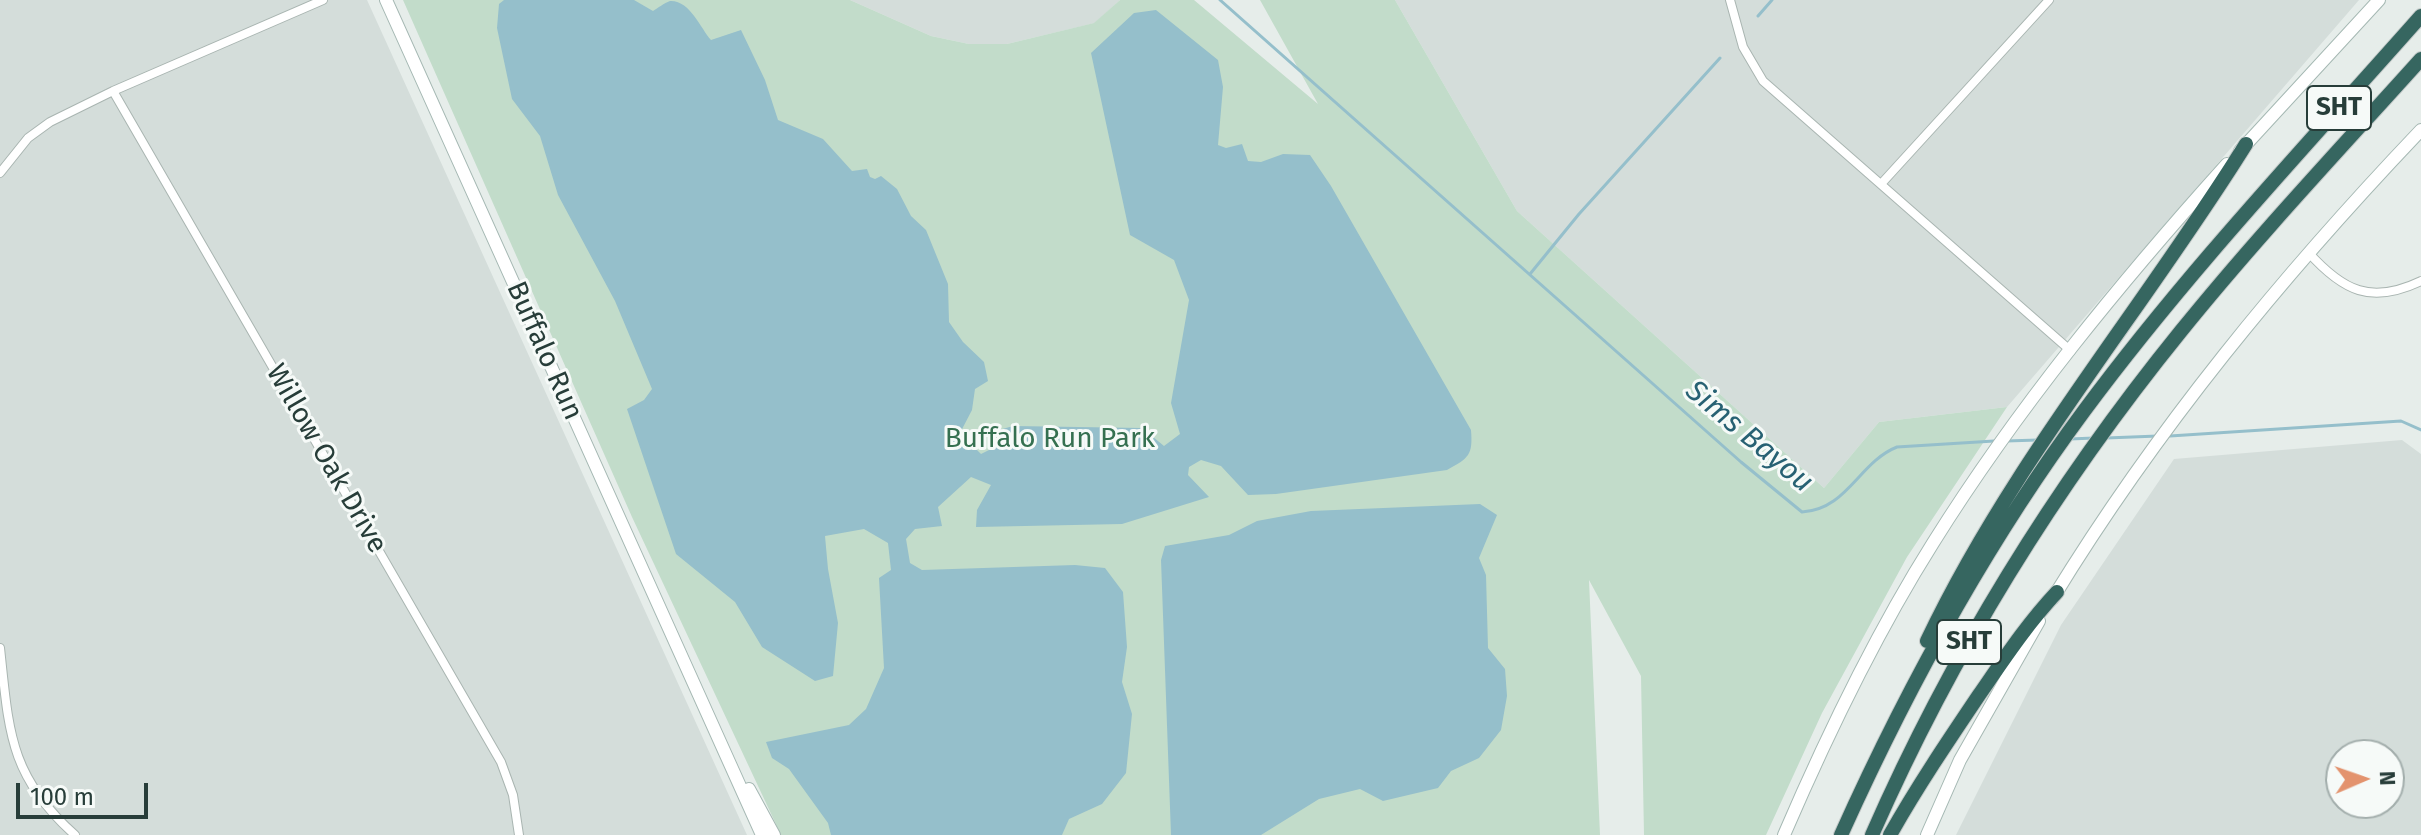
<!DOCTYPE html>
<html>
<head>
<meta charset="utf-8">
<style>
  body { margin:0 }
  #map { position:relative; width:2421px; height:835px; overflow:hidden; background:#e6edea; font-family:"Fira Sans",sans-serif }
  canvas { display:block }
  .north { position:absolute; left:2325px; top:739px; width:80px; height:80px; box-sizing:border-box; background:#f6faf8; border:2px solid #a3aeac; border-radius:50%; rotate:88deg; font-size:22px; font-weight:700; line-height:32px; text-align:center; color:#273d39 }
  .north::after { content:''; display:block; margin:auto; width:28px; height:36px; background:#e3936e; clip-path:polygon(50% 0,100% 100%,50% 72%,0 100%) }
  .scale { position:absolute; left:16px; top:783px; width:132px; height:36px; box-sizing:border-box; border:4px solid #273d39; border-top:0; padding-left:10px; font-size:24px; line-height:28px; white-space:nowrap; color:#273d39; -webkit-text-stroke:6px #f6faf8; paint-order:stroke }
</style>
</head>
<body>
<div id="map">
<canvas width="2421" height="835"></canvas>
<div class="north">N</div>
<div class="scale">100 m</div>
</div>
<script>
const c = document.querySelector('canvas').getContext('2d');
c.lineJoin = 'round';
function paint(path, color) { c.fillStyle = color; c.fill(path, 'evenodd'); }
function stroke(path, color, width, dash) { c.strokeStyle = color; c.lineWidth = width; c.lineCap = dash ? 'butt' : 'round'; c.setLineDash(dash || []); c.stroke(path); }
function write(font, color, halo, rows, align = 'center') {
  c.font = font + ' "Fira Sans",sans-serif'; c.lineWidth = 6; c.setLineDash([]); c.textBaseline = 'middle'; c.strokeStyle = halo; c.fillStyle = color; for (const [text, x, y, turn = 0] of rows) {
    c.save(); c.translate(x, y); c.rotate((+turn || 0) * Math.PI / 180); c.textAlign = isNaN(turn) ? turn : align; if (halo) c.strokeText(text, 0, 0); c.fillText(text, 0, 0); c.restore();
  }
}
paint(new Path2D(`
  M0,0H367L747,835H0Z
  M850,0H1120L1095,23L1007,44H969L931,36Z
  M1395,0H2359L2007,407L1879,422L1824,488L1517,211Z
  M2402,440L2421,454V835H1956L2061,625L2174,459ZM2341,755H2389V803H2341Z`), '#d4ddda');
paint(new Path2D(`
  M403,0H850L931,36L969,44H1007L1094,23L1120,0H1194L1318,104L1260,0H1395L1517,211L1824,488L1879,422L2007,407L1907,557L1822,713L1766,835H1644L1641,676L1589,580L1600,835H781L632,517Z`), '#c2dcca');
paint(new Path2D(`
  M504,0H634L653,11C658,8 664,3 670,1C690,0 701,29 711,40L741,30L765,80L778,120L823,139L852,171L867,169L870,177L875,179L881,176L897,189L911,216L926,230L948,284L949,322L963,342L984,362L988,381L975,389L972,410L960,433L981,454L1003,443L999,430L1013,426L1142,428L1164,446L1180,434L1171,403L1189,300L1174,260L1130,235L1091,53L1134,13L1156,10L1218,60L1223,87L1218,145L1226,148L1242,144L1248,161L1261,162L1283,154L1310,155L1331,186L1471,430C1473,455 1469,458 1447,470L1276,494L1248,495L1221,466L1201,460L1189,467L1188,475L1209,497L1122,524L976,527L977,510L991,485L971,477L938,507L942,526L915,529L906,539L910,563L922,570L1075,565L1105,568L1123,592L1127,647L1122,682L1132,714L1126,773L1102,804L1069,819L1062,835H831L828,823L789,769L772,758L766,742L849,725L866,709L884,668L879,578L891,570L888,543L864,529L825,536L828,569L838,623L833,676L815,681L762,647L735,602L676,554L627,409L644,400L652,389L615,301L558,195L540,136L512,99L497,28L499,4Z
  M1480,504L1497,515L1479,558L1486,575L1488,648L1505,669L1507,696L1501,730L1479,758L1451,771L1438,788L1383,801L1360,789L1319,799L1261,835H1171L1161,560L1165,546L1229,535L1257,521L1311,511Z`), '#95bfcb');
stroke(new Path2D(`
  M1220,0L1741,462L1802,512C1847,510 1859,462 1897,447L1994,441
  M1758,16L1772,0
  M1530,274L1579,214L1720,58
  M2170,436L2401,421L2421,430
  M2106,438L2158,436
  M2070,439L2094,438
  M2006,441L2038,440`), '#95bfcb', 3);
const street = new Path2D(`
  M1730,0L1743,47L1763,81L2071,351
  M113,91L501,762L513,795L519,835
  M0,173L28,138L50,122L113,91L323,0
  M1881,184L2049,0
  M2308,252C2343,291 2371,305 2421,281
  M0,648C9,731 9,776 75,835`);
const secondary = new Path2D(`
  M386,0L762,835
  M2240,151L2379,0
  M2053,598C2157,428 2283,275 2421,130
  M749,789L774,835
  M1784,835C1827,735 1875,635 1933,543C2018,407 2121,282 2227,164
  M1927,835L1960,760L2039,621`);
const highway = new Path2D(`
  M1927,641C2012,462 2142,311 2246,144
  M1841,835C1908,686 1986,543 2084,411C2187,272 2306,146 2421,16
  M1872,835C1951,655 2057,484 2181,331C2257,237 2340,149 2421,59
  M1890,835C1917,787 1948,741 1979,695C2004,659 2027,624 2057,592`);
stroke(street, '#a9b5b1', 10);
stroke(secondary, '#a5b8b3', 14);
stroke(highway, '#c3c9c8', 16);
stroke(street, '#fff', 8);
stroke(secondary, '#fff', 12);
stroke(highway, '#366660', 14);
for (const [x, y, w] of [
  [2339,108,64],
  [1969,642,64]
]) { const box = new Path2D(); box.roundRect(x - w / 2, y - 22, w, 44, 6); c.fillStyle = '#f6faf8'; c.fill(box); stroke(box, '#273d39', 2); }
write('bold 26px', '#273d39', null, [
  ["SHT",2339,108],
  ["SHT",1969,642]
]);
write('28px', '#273d39', '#f6faf8', [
  ["Buffalo Run",544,351,66],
  ["Willow Oak Drive",326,459,60]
]);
write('28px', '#357050', '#f6faf8', [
  ["Buffalo Run Park",1050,439]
]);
write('italic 30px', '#276173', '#f6faf8', [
  ["Sims Bayou",1749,437,40]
]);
</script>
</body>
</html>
